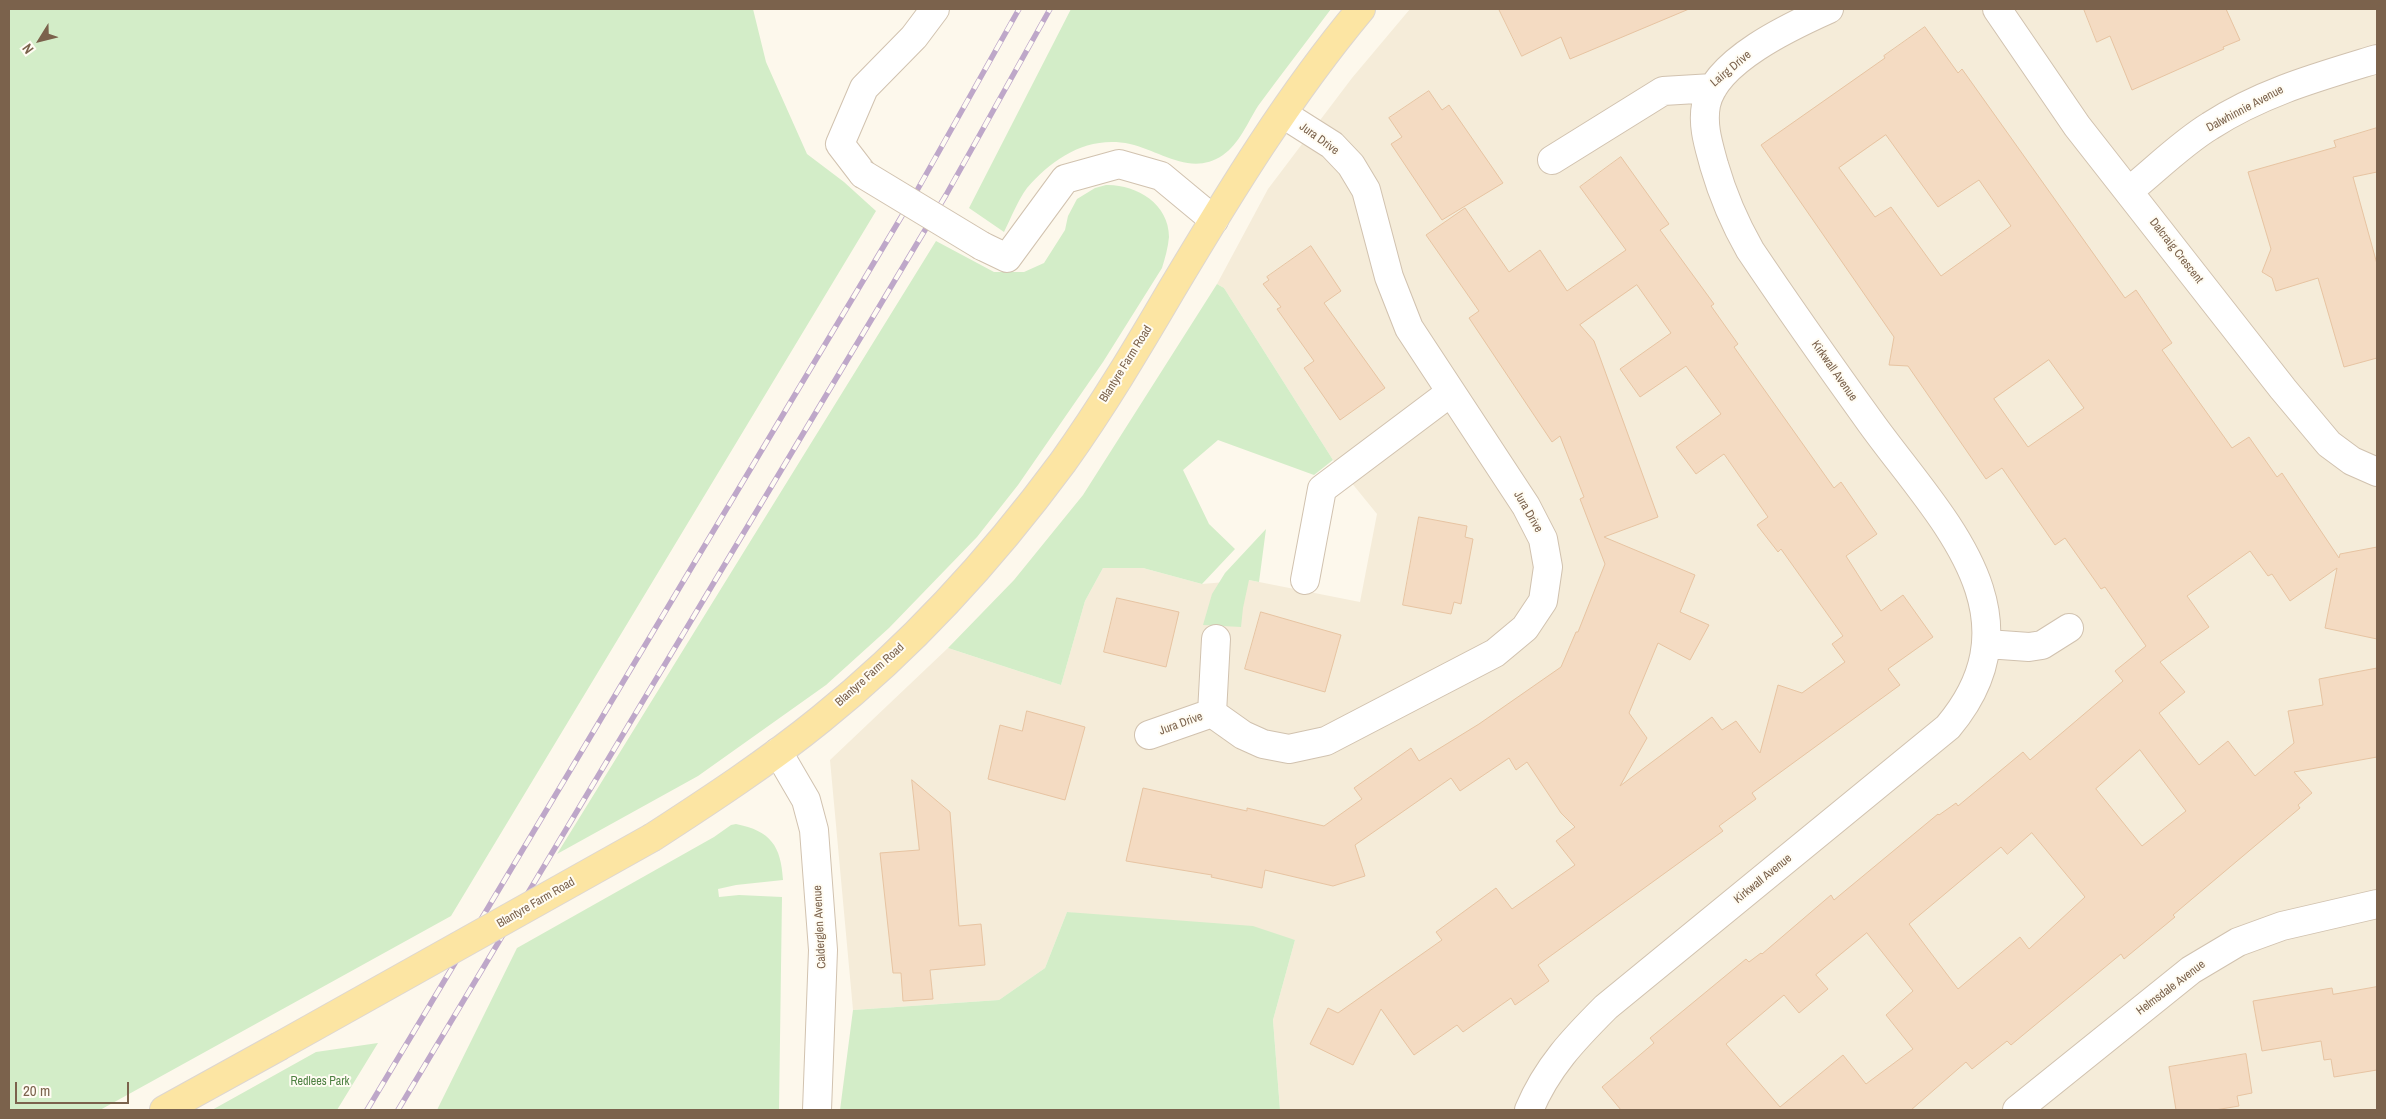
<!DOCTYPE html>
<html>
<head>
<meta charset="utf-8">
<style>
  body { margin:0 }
  #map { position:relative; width:2386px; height:1119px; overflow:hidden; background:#fdf8ec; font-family:"Archivo Narrow",sans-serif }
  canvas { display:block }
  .frame { position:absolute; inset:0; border:10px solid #7b624c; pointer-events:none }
  .north { position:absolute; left:15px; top:15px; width:50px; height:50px; -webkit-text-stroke:4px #fffcf3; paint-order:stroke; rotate:234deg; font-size:14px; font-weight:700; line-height:20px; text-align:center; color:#7b624c }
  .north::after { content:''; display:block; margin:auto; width:18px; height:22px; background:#7b624c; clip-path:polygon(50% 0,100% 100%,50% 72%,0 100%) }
  .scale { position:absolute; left:15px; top:1082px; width:114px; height:22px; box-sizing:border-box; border:2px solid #7b624c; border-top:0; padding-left:6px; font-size:15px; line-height:18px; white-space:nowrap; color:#7b624c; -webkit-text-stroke:4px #fffcf3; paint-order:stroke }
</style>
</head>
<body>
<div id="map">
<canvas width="2386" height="1119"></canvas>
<div class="frame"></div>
<div class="north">N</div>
<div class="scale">20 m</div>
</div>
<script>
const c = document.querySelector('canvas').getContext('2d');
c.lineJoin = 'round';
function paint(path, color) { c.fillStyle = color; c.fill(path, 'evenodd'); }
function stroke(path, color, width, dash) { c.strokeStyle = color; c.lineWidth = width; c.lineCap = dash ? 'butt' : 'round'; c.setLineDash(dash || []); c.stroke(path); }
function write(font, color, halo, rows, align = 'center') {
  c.font = font + ' "Archivo Narrow",sans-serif'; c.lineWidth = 4; c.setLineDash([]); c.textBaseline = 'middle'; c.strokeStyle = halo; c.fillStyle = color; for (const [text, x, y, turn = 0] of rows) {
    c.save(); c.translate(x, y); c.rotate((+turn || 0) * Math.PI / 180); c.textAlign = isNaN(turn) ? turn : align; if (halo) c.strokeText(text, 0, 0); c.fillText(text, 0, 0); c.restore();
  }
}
paint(new Path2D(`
  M1410,9H2377V1110H1280L1273,1020L1295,940L1067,912L1045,968L999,1000L853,1010L830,760L948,648L1061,685L1085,601L1103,568H1143L1202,584L1249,580L1360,602L1377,514L1333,460L1224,288L1217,284L1268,189L1352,78Z`), '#f5ecd9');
paint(new Path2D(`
  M9,9H753L766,62L807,154L844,182L876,211L451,916L100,1110H9Z
  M1071,9H1331C1307,41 1282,73 1258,106C1248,122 1239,144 1223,155C1191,177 1161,151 1130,144C1088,135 1053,158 1027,188C1018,200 1011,218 1004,232L969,208Z
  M1106,185C1135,184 1169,203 1169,237C1168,248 1165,258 1162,268L1103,362L1018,485L977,537L889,628L826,685L698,776L557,854L936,241L994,272H1024L1044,263L1065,230L1068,216L1077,199L1095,188Z
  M1217,284L1224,288L1333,460L1314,475L1218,440L1183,470L1209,524L1235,549L1202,584L1143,568H1103L1085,601L1061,685L948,648L1014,580L1083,495Z
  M1266,529L1259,582L1249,580L1243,608L1241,627L1203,625L1212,594L1225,573Z
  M736,824C771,831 781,846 783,880L736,885L718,889L719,897L739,895L782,897L779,1110H437L517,948L714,837L731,825Z
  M1067,912L1253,926L1295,940L1273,1020L1280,1110H840L853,1010L999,1000L1045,968Z
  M378,1043L337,1110H212L316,1052Z`), '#d3edc8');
const building = new Path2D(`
  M1499,9H1689L1570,59L1561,37L1522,56Z
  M2084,9H2226L2240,40L2223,47L2224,49L2132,90L2110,36L2097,42Z
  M1925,27L1958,73L1962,69L2125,298L2136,290L2172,343L2162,350L2232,448L2249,437L2277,477L2282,473L2339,558L2340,554L2377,547V639L2325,628L2337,568L2290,601L2272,574L2268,576L2250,551L2187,596L2209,627L2160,662L2185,692L2159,713L2199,765L2228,741L2255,776L2294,743L2288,711L2323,705L2319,679L2377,668V757L2294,772L2312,793L2298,805L2300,808L2173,915L2175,917L2124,959L2121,954L2011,1045L2007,1041L1972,1069L1966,1062L1911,1110H1621L1602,1087L1654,1043L1650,1038L1746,959L1749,962L1761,953L1762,954L1831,895L1834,900L1938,814L1939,815L1956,803L1958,806L2023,752L2030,760L2123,681L2115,671L2146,646L2105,587L2101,589L2065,538L2055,545L2002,468L1986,479L1908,366L1889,365L1894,337L1761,145L1885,58L1884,56ZM1886,135L1938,207L1979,180L2011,226L1941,276L1891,207L1875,217L1839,168ZM2049,360L2084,408L2028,447L1994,399ZM2140,750L2186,811L2142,846L2096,789ZM2032,833L2085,897L2029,949L2020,937L1958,989L1909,924L2001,847L2007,854ZM1867,933L1913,991L1886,1015L1913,1049L1866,1084L1843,1055L1780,1107L1726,1044L1784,995L1799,1013L1828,989L1816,975Z
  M1429,91L1442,110L1449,105L1503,183L1442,220L1391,144L1402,137L1389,118Z
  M2377,128V172L2353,177L2377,264V358L2344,367L2318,278L2276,291L2272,278L2262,272L2271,249L2248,172L2336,147L2334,141Z
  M1621,157L1669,224L1660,230L1714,304L1711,306L1738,344L1734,347L1834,488L1841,482L1877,534L1846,556L1881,611L1903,595L1933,637L1888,669L1900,685L1752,793L1756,799L1719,826L1723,831L1538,965L1549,981L1515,1005L1511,998L1463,1032L1457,1025L1414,1055L1381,1009L1353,1065L1310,1044L1328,1008L1338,1013L1442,940L1436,932L1496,888L1512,909L1575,865L1556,841L1575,827L1561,813L1527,762L1516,770L1509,758L1460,791L1451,778L1355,845L1365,876L1333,886L1265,870L1262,888L1211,877L1212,875L1126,861L1143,788L1247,811V808L1324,826L1362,799L1354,788L1411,748L1419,761L1479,724L1561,667L1576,632H1578L1605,564L1580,499L1584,497L1560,436L1552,442L1469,318L1479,311L1426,235L1465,208L1509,272L1540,250L1567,291L1626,250L1580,187ZM1637,285L1671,333L1620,369L1640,397L1686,366L1721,414L1676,447L1696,474L1724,454L1768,517L1757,525L1778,552L1781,549L1843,636L1832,644L1845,662L1802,693L1778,685L1760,753L1736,721L1722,730L1712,717L1620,786L1647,738L1629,713L1658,643L1690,660L1709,625L1680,612L1695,575L1604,537L1658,517L1594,341L1580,325Z
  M1311,246L1341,291L1324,303L1385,388L1340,420L1304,368L1314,361L1277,309L1281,307L1263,284L1269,280L1267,277Z
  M1419,517L1467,526L1465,537L1473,539L1461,604L1454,602L1451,614L1403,605Z
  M1117,598L1179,612L1166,667L1104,652Z
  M1261,612L1341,635L1325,692L1245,669Z
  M1027,711L1085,727L1065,800L988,779L1000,725L1022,731Z
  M912,780L950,812L959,926L981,924L985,965L930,970L933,999L903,1001L901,973H893L880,853L919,850Z
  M2377,987V1070L2334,1077L2331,1059L2324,1060L2321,1041L2262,1051L2253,1001L2332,988L2333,994Z
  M2246,1054L2252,1093L2237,1096L2239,1106L2215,1110H2176L2169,1067Z`);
paint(building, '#f4dbc2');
stroke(building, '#e7c4a2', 1);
const minor = new Path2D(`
  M1997,9L2077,126L2283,389L2329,444L2352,461L2377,472
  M1552,160L1663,91L1713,88
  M863,174L840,144L864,88L914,37L935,9
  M2129,191C2155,170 2182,143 2210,126C2263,92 2318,77 2377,59
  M982,246L1007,258L1065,179L1119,164L1161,176L1214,220
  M1305,580L1322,489L1451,392
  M1987,644L2029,647L2042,645L2069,628
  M1212,713L1243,735L1263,744L1289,749L1326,741L1495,653L1525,628L1543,601L1548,567L1543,539L1526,506L1409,328L1389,277L1366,190L1351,165L1332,145L1283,114
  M1149,735L1212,713L1216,639
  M778,752L806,800L814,830L823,950L817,1110
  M1529,1110C1547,1067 1574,1039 1606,1007L1948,727C2044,613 1938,516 1871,423C1830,366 1789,308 1750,250C1734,222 1723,196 1714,165C1709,146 1702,126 1706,105C1715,61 1791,26 1829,9
  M2017,1110L2191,970L2238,942L2282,926L2377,904`);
const major = new Path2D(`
  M653,837C710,800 768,762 821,719C913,645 993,557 1063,462C1103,406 1138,347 1172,289C1230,192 1289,95 1361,9
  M164,1110L278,1047`);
stroke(minor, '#d1c2af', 30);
stroke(major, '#ddd6d0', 30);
stroke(minor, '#fff', 28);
stroke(major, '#fce5a3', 28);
const rail = new Path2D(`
  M367,1110L915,194L1019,9
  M398,1110L946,195L1050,9`);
stroke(rail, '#bea7c9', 5.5);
stroke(rail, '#fffcf3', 4, [11]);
const minorBridge = new Path2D(`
  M863,174L982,246`);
const majorBridge = new Path2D(`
  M278,1047L653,837`);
stroke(minorBridge, '#d1c2af', 30, []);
stroke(majorBridge, '#ddd6d0', 30, []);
stroke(minorBridge, '#fff', 28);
stroke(majorBridge, '#fce5a3', 28);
write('12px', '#7b624c', '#fffcf3', [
  ["Lairg Drive",1731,69,-40],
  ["Dalwhinnie Avenue",2245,109,-28],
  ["Jura Drive",1319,139,36],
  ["Dalcraig Crescent",2176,251,52],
  ["Blantyre Farm Road",1126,364,-58],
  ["Kirkwall Avenue",1834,371,55],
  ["Jura Drive",1528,512,60],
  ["Blantyre Farm Road",870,675,-42],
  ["Jura Drive",1181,724,-20],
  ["Kirkwall Avenue",1763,879,-39],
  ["Blantyre Farm Road",536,903,-30],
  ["Calderglen Avenue",820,927,-93],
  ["Helmsdale Avenue",2171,988,-37]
]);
write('12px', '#4e8143', '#fffcf3', [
  ["Redlees Park",320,1082]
]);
</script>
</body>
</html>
